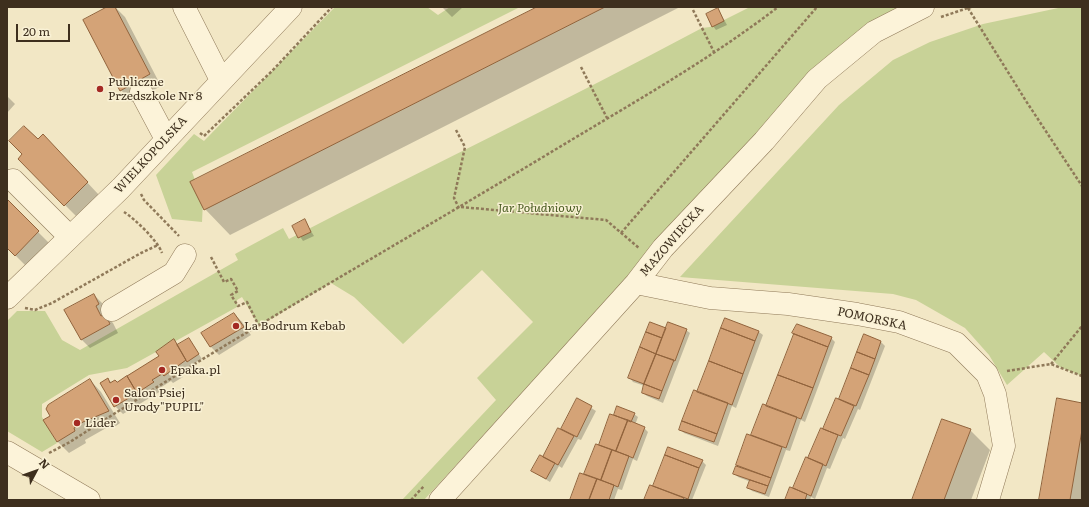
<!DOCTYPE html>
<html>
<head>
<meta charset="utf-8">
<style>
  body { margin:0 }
  #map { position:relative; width:1089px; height:507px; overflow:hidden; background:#f2e7c5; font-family:Literata,serif }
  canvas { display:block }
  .frame { position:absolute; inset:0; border:8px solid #3e2f1e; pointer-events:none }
  .north { position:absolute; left:16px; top:451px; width:40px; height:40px; -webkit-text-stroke:3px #f9f1d5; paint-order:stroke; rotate:49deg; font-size:11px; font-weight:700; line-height:16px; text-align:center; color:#3e2f1e }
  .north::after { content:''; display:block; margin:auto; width:14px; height:18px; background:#3e2f1e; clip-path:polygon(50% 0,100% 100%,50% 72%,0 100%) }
  .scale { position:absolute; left:16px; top:24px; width:54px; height:18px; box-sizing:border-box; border:2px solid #3e2f1e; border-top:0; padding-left:5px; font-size:12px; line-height:14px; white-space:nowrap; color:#3e2f1e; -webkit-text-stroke:3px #f9f1d5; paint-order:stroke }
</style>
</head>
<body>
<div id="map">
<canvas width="1089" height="507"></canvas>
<div class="frame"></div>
<div class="north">N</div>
<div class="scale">20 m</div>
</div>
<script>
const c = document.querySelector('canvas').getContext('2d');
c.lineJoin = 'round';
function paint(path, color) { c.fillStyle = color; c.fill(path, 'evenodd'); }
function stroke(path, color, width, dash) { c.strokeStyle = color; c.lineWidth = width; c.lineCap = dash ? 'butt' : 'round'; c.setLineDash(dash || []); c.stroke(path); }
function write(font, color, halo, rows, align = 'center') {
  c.font = font + ' Literata,serif'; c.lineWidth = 3; c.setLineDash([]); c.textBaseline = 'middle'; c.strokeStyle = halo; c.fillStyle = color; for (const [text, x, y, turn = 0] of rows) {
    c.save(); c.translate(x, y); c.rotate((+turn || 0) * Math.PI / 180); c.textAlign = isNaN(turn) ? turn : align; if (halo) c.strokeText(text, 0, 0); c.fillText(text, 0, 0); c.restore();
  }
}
paint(new Path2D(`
  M335,7H427L438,15L450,7H520L192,172L203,201L202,222L172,219L156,175L194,134L204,141Z
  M750,7H923L874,32L615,291L424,500H402L496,400L477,378L533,322L482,270L403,344L354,297L331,283L259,326L242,297L237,300V307L127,368L89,375L42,404V417L57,443L42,452L7,431V321L17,311H45L62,340L80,350L238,260L235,254L283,228L289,239C426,168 566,101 702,28L710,27Z
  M1063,7H1082V376L1060,367L1044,352L1007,385L989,355L965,328L916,300L893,294L680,277L839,105L893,60L930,42L983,24Z`), '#c8d297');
paint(new Path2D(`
  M109,7H115L125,17L161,86L132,102L121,90Z
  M442,7H463L452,17Z
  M539,7H680L230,235L205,209L192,183Z
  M718,9L727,25L716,30L713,26Z
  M7,96L15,104L7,113Z
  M38,141L54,147L99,195L77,217L19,159Z
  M7,201L50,244L27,267L7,247Z
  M304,220L314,236L303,241L293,226Z
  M94,295L102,303L107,313L104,314L113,323L118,333L90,348L82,340L65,311Z
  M234,314L242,322L251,335L219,355L211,347L203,333Z
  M725,319L759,332L763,335L736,408L732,406L718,446L684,433L680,429L698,393Z
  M686,330L690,333L663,403L647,396L643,393L645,386L633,382L630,378Z
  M794,333L831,338L835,342L805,422L801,420L790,451L786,450L769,497L752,491L749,488L751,482L738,477L734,473L748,435L752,437L763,406L767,407L795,335Z
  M864,336L881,342L885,346L860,410L858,409L845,439L843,438L830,469L827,468L815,499L811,497L810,500H786L794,490L806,459L809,460L839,400Z
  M189,339L202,359L191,365L193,368L182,375L183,377L173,383L171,381L160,388L161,391L123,414L115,406L108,379L112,383H117L160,357L174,341L179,346Z
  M90,380L101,392L120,423L113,428L108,427L85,440L86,443L69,453L57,441Z
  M577,399L596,411L581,440L578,439L562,468L559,466L550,482L532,471L561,431Z
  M1082,404V500H1040Z
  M618,407L634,414L638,417L635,425L644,428L648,432L637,461L633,459L622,490L618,489L614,500H571L584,475L596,445L599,446L611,415L614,416Z
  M970,430L990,450L971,500H913Z
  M669,448L702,461L706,465L692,500H645L654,487Z`), '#0003');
const building = new Path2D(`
  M107,7H115L150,74L120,91L83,20Z
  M537,7H605L204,210L190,182Z
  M718,8L724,21L712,27L706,14Z
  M24,126L38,139L43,134L88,182L64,206L18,159L22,154L9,141Z
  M7,199L39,231L15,256L7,248Z
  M305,219L311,232L298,238L292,226Z
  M94,294L99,304L96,306L101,316L105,314L110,324L81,340L64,310Z
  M234,313L244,327L210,347L201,333Z
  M725,318L759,331L755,341L721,328Z
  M650,322L666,328L662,338L646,332Z
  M668,322L687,329L675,361L656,354Z
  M797,324L832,337L828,347L792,333Z
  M721,328L755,341L743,374L709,361Z
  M646,332L662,338L656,354L640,347Z
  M794,334L828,347L813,388L778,375Z
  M864,334L881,341L875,359L857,352Z
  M189,338L199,354L187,362L177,345Z
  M174,339L186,360L164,376L162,374L152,380L154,382L137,393L127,376L159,356L156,352Z
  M640,347L656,354L644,384L628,378Z
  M857,352L875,359L869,375L851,368Z
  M656,354L674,360L662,391L644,384Z
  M709,361L743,374L732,405L697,392Z
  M851,368L869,375L856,406L839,399Z
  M778,375L813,388L801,419L766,406Z
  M127,376L137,393L114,407L100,383L108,378L110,383L115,380L117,382Z
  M90,379L109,411L83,422L74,428L75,431L57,442L43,420L50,416L46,409L48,405Z
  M644,384L662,391L659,399L642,393Z
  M694,390L728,403L717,434L682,421Z
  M577,398L592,406L577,437L561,429Z
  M836,398L854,406L841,436L823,429Z
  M1057,398L1082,403V430L1070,500H1039Z
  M763,404L797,417L786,448L751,435Z
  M617,406L635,413L631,422L614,415Z
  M610,414L628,420L616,451L599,445Z
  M942,419L971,429L957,465L944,500H912Z
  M628,420L645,427L633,458L616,451Z
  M682,421L717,434L714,442L679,430Z
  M558,428L574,436L558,465L543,457Z
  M821,428L838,435L826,466L808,458Z
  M747,434L782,447L771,478L736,465Z
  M596,444L612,450L601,480L584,474Z
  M668,447L703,460L699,468L665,455Z
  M612,450L629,456L618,487L601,480Z
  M540,455L555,463L546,479L531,471Z
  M665,455L699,468L688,499L653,486Z
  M806,457L823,464L811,496L793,488Z
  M736,466L771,478L768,486L733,474Z
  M580,473L597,479L589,500H570Z
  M597,479L614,485L609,500H589Z
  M750,480L768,486L765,494L747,488Z
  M650,485L684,498L683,500H644Z
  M790,487L807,494L805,500H785Z`);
paint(building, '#d4a377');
stroke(building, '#91633c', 1);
const minor = new Path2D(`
  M184,7L221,80
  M141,92L166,139
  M13,180L70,237
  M636,283L710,298L788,304L857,314L899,322L956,343L987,374L995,394L1004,446L988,500
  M7,298L121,188L291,7
  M112,310L174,273L185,255
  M7,452L89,500
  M440,500L636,283L663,248L764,141L817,79L874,32L923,7`);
stroke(minor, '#8f7959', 23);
stroke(new Path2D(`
  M968,8L1026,101L1082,186
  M693,10L714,52
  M941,17L971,7
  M581,67L607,118
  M456,130L465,147L454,198L459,208
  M200,133L204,136L272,71L332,7
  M141,194L144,200L179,236
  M461,207L606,220L639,248
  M124,212C135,219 158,241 162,253
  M621,233L817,7
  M211,257L224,282L231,279L238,291L231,295L238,306L247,302L259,326
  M25,308L35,310L52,303L141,253L158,245
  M1051,364L1082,326
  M1007,371L1051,364L1082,376
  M49,453L70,442C228,340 392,248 553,151C629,105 708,61 778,7
  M411,500L424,486`), '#8f7959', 2.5, [3, 2]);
stroke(minor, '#fcf3d9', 22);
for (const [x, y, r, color] of [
  [100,89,4,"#a42923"],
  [236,326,4,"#a42923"],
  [162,370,4,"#a42923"],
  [116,400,4,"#a42923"],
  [77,423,4,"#a42923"]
]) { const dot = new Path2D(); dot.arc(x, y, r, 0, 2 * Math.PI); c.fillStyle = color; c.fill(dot); stroke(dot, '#f9f1d5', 1.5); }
write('12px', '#3e2f1e', '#f9f1d5', [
  ["Publiczne",108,82],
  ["Przedszkole Nr 8",108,96],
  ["La Bodrum Kebab",244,326],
  ["Epaka.pl",170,370],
  ["Salon Psiej",124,393],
  ["Urody\"PUPIL\"",124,407],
  ["Lider",85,423]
], 'left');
write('12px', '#3e2f1e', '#f9f1d5', [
  ["WIELKOPOLSKA",151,155,-47],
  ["MAZOWIECKA",672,241,-49],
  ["POMORSKA",872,319,12]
]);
write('italic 12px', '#4b5d23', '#f9f1d5', [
  ["Jar Południowy",540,208]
]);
</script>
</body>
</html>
